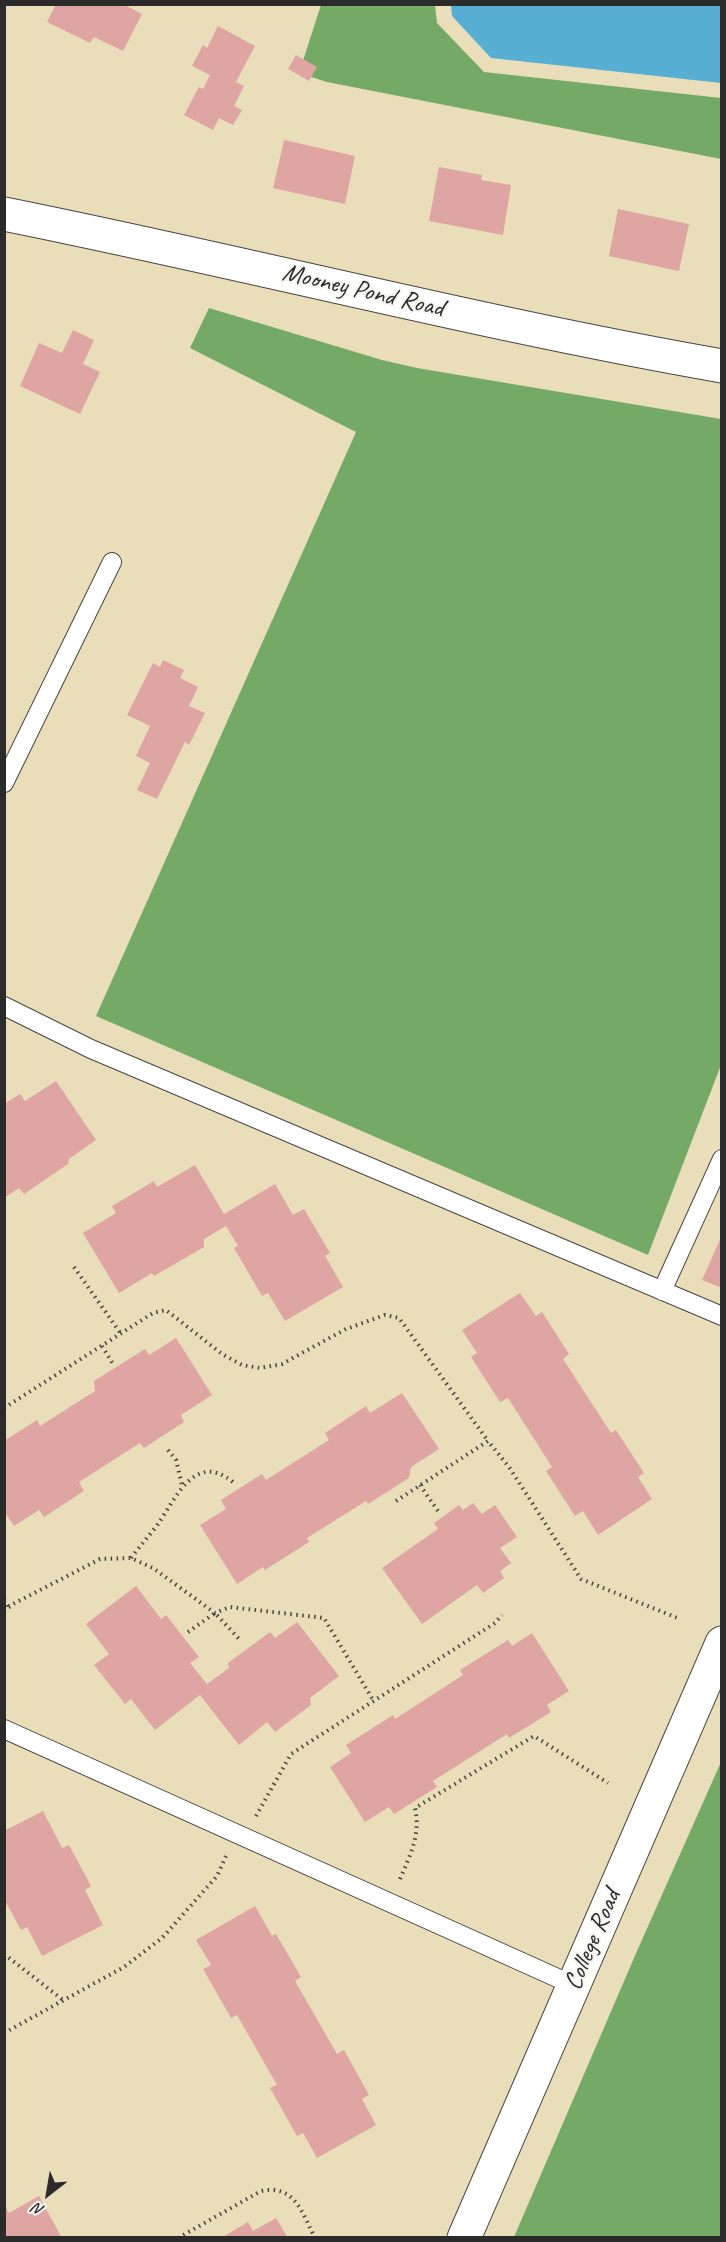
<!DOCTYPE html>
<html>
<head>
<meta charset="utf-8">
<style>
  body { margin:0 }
  #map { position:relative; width:726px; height:2242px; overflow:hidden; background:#e9deb9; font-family:Caveat,sans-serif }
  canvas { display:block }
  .frame { position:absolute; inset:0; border:6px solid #2b2b2b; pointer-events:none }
  .north { position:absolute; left:18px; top:2164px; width:60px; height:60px; -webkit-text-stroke:4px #f6f6f2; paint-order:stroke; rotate:211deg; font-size:16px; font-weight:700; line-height:24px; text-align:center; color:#2b2b2b }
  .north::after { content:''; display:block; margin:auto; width:21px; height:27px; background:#2b2b2b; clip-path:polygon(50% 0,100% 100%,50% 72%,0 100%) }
</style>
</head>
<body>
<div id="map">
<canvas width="726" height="2242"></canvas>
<div class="frame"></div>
<div class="north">N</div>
</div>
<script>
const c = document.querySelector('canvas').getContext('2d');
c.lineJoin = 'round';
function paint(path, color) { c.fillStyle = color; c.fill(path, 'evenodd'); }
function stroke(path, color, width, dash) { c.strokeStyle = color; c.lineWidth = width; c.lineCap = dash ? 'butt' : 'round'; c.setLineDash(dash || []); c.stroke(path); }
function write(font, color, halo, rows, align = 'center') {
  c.font = font + ' Caveat,sans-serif'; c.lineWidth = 4.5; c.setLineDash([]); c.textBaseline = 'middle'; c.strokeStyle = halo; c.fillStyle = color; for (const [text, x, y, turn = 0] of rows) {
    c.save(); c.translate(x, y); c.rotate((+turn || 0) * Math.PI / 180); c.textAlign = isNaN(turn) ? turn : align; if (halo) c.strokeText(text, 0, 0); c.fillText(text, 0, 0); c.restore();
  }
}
paint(new Path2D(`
  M321,5H435L437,23L484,72L721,98V159L327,82L299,73Z
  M209,308L382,360L417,368L721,419V1065L648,1255L96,1016L356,432L190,348Z
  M721,1762V2237H514L637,1951Z`), '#75aa66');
paint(new Path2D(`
  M451,5H721V83L491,58L452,16Z`), '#57afd4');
paint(new Path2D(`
  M56,4H123L142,14L123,51L94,37L90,43L47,22Z
  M218,26L255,46L236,82L244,86L234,106L242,110L233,125L219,118L213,130L184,115L199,87L203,89L210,75L192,66L203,45L207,48Z
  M296,55L317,67L309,81L288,69Z
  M284,140L355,156L345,204L273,188Z
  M439,167L482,175L481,180L511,185L503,235L429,221Z
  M618,209L689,224L679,271L609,256Z
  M73,330L94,340L83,364L100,372L80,414L20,386L39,343L62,353Z
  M163,660L184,670L180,678L198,687L189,706L205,713L189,745L185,742L157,799L137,790L150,763L136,756L150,726L127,715L153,663L160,667Z
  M56,1081L96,1140L69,1159L68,1164L24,1194L19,1188L4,1198V1104L20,1094L25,1101Z
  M195,1165L224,1214L275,1184L293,1215L304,1209L330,1253L325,1256L343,1287L285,1321L268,1293L262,1296L234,1248L238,1246L226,1226L204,1239V1247L154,1276L152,1273L119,1293L83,1233L116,1213L112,1206L154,1181L157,1187Z
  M722,1235V1288L702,1280Z
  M520,1293L536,1316L542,1312L569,1354L563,1359L611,1433L616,1430L644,1473L638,1477L652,1499L598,1535L583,1511L575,1516L546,1471L552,1467L508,1398L500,1402L471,1357L477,1353L462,1330Z
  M176,1338L212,1395L181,1415L184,1422L144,1448L140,1443L79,1482L84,1491L44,1517L39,1510L14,1526L4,1511V1441L37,1420L40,1426L95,1391L94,1381L145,1349L149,1355Z
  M402,1393L439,1449L411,1467L409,1478L368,1504L366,1501L307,1538L309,1542L265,1570L263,1567L237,1584L200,1525L226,1509L221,1500L262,1474L266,1480L329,1440L325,1433L366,1406L370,1413Z
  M473,1503L482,1514L495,1505L517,1537L500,1548L511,1563L500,1571L504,1578L483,1593L477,1585L422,1624L382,1568L438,1529L434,1523L459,1505L463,1510Z
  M136,1586L161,1619L166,1615L199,1657L190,1663L207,1684L229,1668L228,1663L270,1632L275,1638L297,1622L339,1676L310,1698L311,1705L275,1732L267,1722L239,1745L200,1695L155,1730L131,1699L125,1704L94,1665L109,1654L86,1624Z
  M532,1633L569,1691L547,1705L551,1712L509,1738L507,1734L433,1781L437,1787L394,1814L389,1807L365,1822L330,1767L351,1753L346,1745L393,1715L395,1719L463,1675L460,1670L508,1640L512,1646Z
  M43,1811L62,1848L69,1845L91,1886L85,1890L103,1925L42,1956L27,1927L21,1930L4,1899V1831Z
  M255,1906L272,1936L276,1934L301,1977L295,1981L337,2054L344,2050L369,2095L362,2099L376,2125L317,2158L303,2133L297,2136L270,2088L277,2085L237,2015L231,2018L203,1969L211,1965L196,1940Z
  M39,2196L62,2238H4V2204L9,2213Z
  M276,2218L288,2238H221L248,2222L253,2231Z`), '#dea5a3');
const service = new Path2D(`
  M4,783L112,562
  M4,1006L91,1049L722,1316
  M662,1291L722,1159
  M4,1729L573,1985`);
const tertiary = new Path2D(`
  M4,214C244,262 481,324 722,366
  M464,2238L722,1643`);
stroke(service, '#484640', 20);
stroke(tertiary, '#484640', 35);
stroke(new Path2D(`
  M74,1267L121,1334
  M102,1346L113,1364
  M4,1408L153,1313L166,1310L222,1354L242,1365L260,1368L282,1364L346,1329L385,1315L399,1318L488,1441
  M168,1450L176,1460L182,1485
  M420,1485L438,1511
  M396,1501L488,1441L509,1467L581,1579L680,1619
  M131,1558C140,1546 149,1536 158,1524C176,1498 195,1451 233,1482
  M4,1600L9,1607
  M4,1611L13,1604L100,1559L131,1558L153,1568L215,1613L230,1607L324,1618L373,1700
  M188,1632L215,1613L241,1641
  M256,1816L291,1754L495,1623L502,1615
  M400,1879C410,1855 421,1835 415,1808L534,1736L608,1783
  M4,1954L63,2000
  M4,2033L124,1967L162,1938L217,1876L226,1856
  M178,2238L261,2191C295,2184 302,2213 315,2238`), '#484640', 4, [1.5, 4.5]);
stroke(service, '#fff', 18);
stroke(tertiary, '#fff', 33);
write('26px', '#2b2b2b', '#f6f6f2', [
  ["Mooney Pond Road",363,291,13],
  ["College Road",593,1940,-67]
]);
</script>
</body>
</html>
